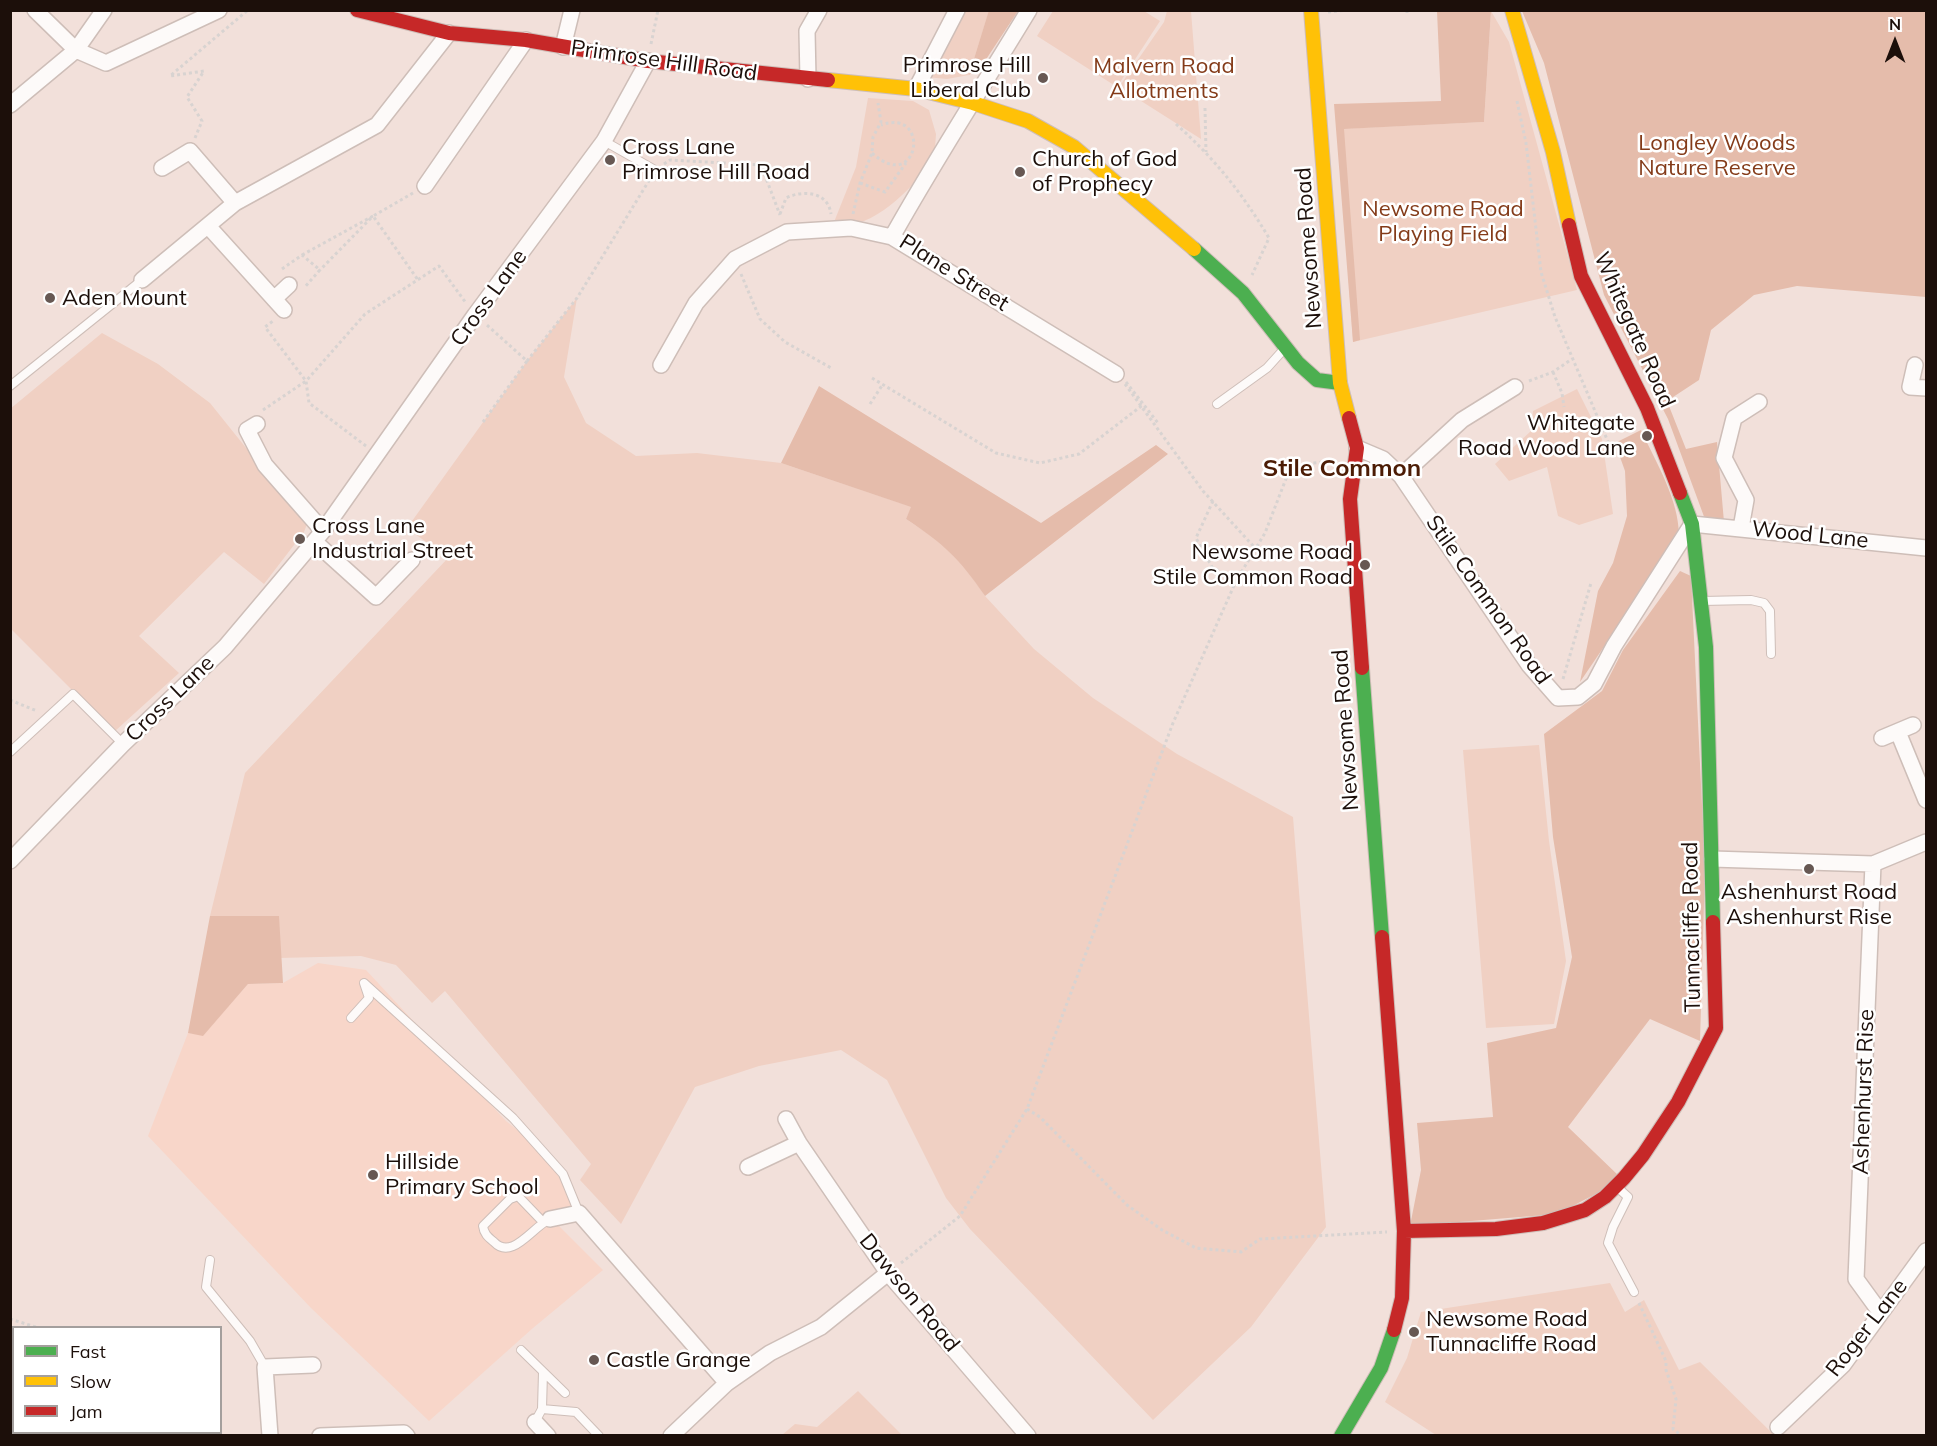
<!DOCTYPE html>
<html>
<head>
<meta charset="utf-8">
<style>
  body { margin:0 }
  #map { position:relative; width:1937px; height:1446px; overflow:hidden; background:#f2e0da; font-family:Mulish,sans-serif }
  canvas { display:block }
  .frame { position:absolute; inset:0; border:12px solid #1c0f0a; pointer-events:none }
  .legend { position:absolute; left:12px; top:1326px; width:210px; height:108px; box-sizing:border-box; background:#fff; border:2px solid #a49f9d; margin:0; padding:8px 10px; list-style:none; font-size:18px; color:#1c0f0a }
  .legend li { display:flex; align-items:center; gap:12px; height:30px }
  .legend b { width:30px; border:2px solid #a49f9d }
  .north { position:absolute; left:1865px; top:12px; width:60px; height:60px; -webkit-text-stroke:4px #fff; paint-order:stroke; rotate:0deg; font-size:16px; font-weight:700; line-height:24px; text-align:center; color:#1c0f0a }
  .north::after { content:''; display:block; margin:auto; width:21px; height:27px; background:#1c0f0a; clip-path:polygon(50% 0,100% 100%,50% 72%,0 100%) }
</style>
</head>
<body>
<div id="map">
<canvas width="1937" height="1446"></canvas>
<div class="frame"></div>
<ul class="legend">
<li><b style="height:8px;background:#4caf50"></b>Fast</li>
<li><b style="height:8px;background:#ffc107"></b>Slow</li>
<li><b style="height:8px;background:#c62828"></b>Jam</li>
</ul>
<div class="north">N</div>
</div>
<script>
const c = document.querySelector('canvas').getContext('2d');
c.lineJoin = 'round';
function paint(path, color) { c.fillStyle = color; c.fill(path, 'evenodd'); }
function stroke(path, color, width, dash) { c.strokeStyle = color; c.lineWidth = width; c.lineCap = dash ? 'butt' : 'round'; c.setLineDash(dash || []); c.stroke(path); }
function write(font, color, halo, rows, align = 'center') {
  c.font = font + ' Mulish,sans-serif'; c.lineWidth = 5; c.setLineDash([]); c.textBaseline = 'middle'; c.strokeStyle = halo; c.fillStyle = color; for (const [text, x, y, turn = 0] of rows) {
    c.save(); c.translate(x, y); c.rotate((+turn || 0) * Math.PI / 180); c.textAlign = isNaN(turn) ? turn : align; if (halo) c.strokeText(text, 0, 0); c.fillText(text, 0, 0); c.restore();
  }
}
paint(new Path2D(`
  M318,963L366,970L506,1121L541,1149L580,1201L559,1226L603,1270L533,1328L429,1421L311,1308L148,1136L188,1033L203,1035L248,984L283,983Z`), '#f8d6c9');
paint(new Path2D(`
  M962,11H989L969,75L947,79L926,77Z
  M1053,11H1144L1160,21L1117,87L1037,36Z
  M1167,11H1191L1201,139L1119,87L1164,22Z
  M1491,11L1509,42L1577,290L1353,342L1338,129L1484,122Z
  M868,98L913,101L929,110L936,134L934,163C905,192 877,228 832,227L856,167Z
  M577,298L564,377L586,423L636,456L697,453L781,463L912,507L906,519L942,543L966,568L985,596L1034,649L1093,698L1177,754L1293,817L1326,1227L1251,1327L1153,1420L970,1229L946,1198L887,1080L841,1050L759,1066L695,1087L621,1224L580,1180L591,1164L445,991L432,1003L396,965L361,956L279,958V916H210L245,773L448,558L407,528L527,361Z
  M102,333L158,364L210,403L307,524L304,532L264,584L224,552L139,636L179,673L114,732L11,629L10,409Z
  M1577,389L1602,439L1613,514L1579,525L1558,516L1547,467L1509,481L1495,464L1531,431L1533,411Z
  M1539,745L1549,841L1566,961L1554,1024L1486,1028L1463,750Z
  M1610,1283L1625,1312L1644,1300L1679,1370L1700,1362L1774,1435H1436L1385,1402L1407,1358L1421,1312Z
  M858,1391L902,1435H782L795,1424L817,1427Z`), '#f0d0c3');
paint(new Path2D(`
  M989,10L1018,11L981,67L969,75Z
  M1437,11H1491L1484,122L1344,129L1360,340L1353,342L1334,104L1441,101Z
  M1522,11H1926V297L1797,286L1754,295L1711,330L1699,380L1667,401L1686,449L1717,442L1724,522H1706L1668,419L1604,295L1544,63Z
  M819,386L1041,523L1156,445L1168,454L985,596C959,558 944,544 906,519L911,507L781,463Z
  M1641,430C1656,463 1679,499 1679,536L1580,682L1598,591L1613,563L1627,516L1625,471L1615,443Z
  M1680,571L1691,576L1705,868L1700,1041L1650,1019L1568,1127L1620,1177L1615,1184L1557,1214L1410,1226L1421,1170L1417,1123L1493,1117L1487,1043L1556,1028L1572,957L1553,837L1544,734L1602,691L1623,650Z
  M210,916H279L283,983L248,984L203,1036L188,1033Z
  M13,1409L14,1432H188V1435H11Z`), '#e5bcab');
const lane = new Path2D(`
  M604,141L655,170
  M10,386L142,280
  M1217,404L1267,368L1285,348
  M1702,601L1751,600L1764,603L1770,611L1771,654
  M10,752L73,694L123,744
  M351,1018L369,998L364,983L513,1118L563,1174L579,1213
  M1617,1187L1628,1197L1613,1227L1608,1243L1634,1292
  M543,1222L518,1196L510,1199L483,1226C484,1234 488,1237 494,1242C512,1261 532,1227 550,1219
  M210,1260L206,1287L250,1341L265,1367
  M521,1350L565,1393
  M542,1409L576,1412L599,1436
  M535,1422L542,1409L543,1372`);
const street = new Path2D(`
  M35,10L76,50L106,63L219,10
  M1029,10C983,86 935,160 892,237L1116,374
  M563,47L572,10
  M808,79L807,31L819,10
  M916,89L957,10
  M10,105L76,50L104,10
  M162,168L190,151L235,203
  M425,186L526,40
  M208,226L284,310
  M142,280L235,203L377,125L449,33
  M274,299L289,285
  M661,365L696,303L735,259L787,232L851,228L892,237
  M1915,365L1910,387L1926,388
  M257,424L247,430L265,465L323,531
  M1357,448L1383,459L1401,476L1529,665L1558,698L1578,697L1594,684L1614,646L1692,524L1926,548
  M1401,476L1462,420L1515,387
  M1741,528L1746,500L1724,458L1734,418L1759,402
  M315,542L376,597L412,560
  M1898,732L1926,800
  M1882,738L1913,725
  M1712,859L1873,864L1926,842
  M10,861L123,744L225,647L323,531L475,315L604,141L648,61
  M1873,864L1856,1279L1880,1312
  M786,1119L799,1143L888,1273L1028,1436
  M748,1167L799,1143
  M550,1219L579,1213L727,1383
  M535,1422L548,1436
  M1778,1427L1843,1365L1926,1251
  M270,1436L265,1367L313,1365
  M320,1436L404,1433L407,1436
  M671,1436L727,1383L770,1353L821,1327L888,1273`);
const fast = new Path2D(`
  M1194,249L1243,293L1298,363L1317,380L1340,383
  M1680,493L1692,524L1706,647L1713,922
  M1362,668L1382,937
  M1341,1436L1381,1368L1394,1330`);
const slow = new Path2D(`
  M1311,10L1340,383L1349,418
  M1512,10L1553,152L1569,225
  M828,80L916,89L973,103L1028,121L1074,147L1194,249`);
const jam = new Path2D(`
  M357,10L449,33L526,40L648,61L828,80
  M1569,225L1581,276L1647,408L1680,493
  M1349,418L1357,448L1350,499L1362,668
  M1382,937L1404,1231L1402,1298L1394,1330
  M1404,1231L1496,1229L1543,1223L1585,1210L1605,1197L1624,1178L1643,1155L1678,1102L1716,1028L1713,922`);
stroke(lane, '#cebeb8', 10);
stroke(street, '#cebeb8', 18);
stroke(fast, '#cebeb8', 16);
stroke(slow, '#cebeb8', 16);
stroke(jam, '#cebeb8', 16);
stroke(new Path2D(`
  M1407,10V16
  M1328,12L1348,10
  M651,44L658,10
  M1517,101L1526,143L1541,272L1555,317L1609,444
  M1205,108L1206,152
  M1176,124C1214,158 1243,194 1269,238L1252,275
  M195,138L202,121L187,97L204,71L170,76L248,10
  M872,153C919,196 932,107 881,125
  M664,164L670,160L761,165L780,215
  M860,183L885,192L906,163
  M413,193L373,216L418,280
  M780,214L786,198C802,190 828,191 831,214
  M853,214L860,183L872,153L873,137L881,122L878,103
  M302,255L373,216L320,270
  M282,269L302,255L320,270L304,288
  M741,274L760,319L785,342L833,369
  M527,361L577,298L650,179
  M1553,372L1562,393L1564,407
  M872,378L996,453L1040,463L1079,454L1144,404
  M1529,381L1553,372L1572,359
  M1126,382L1158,423
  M1125,384L1203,491L1256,549
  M870,404L883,384
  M263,410L306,381L265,327L273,321
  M483,422L527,361L487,325
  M366,446L309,403L306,381L365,314L439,266L466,303
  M1213,501L1196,538L1212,567L1236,581
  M1563,679L1591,583
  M10,700L37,711
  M1027,1109L1040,1117L1127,1205L1162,1230L1196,1248L1241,1252L1260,1239L1387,1232
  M901,1263L960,1216L1027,1109L1173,723L1236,581L1265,533L1289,471L1312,463L1337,461
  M1639,1303L1666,1361V1370L1676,1399L1673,1429L1682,1436
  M10,1319L39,1328
  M149,1432L154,1436`), '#d8d3d1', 3, [3, 3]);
stroke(lane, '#fdfaf9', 8);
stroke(street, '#fdfaf9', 15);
stroke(fast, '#4caf50', 14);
stroke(slow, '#ffc107', 14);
stroke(jam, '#c62828', 14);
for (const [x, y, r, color] of [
  [1043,78,6,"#675853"],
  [610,160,6,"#675853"],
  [1020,172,6,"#675853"],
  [50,298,6,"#675853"],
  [1647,436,6,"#675853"],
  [300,539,6,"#675853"],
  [1365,565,6,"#675853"],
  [1809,869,6,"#675853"],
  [373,1175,6,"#675853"],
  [1414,1332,6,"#675853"],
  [594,1360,6,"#675853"]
]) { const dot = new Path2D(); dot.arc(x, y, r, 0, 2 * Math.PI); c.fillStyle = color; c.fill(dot); stroke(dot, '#fff', 2); }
write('22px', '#1c0f0a', '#fff', [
  ["Primrose Hill Road",664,61,8],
  ["Newsome Road",1309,248,-94],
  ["Plane Street",954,273,32],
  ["Cross Lane",489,298,-54],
  ["Whitegate Road",1634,330,66],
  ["Wood Lane",1810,535,6],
  ["Stile Common Road",1488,600,55],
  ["Cross Lane",170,699,-44],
  ["Newsome Road",1346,730,-94],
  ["Tunnacliffe Road",1692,927,-91],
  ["Ashenhurst Rise",1864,1092,-88],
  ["Dawson Road",909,1293,51],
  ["Roger Lane",1867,1328,-52]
]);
write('22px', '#1c0f0a', '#fff', [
  ["Primrose Hill",1031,65,"right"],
  ["Liberal Club",1031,90,"right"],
  ["Cross Lane",622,147],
  ["Primrose Hill Road",622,172],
  ["Church of God",1032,159],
  ["of Prophecy",1032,184],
  ["Aden Mount",62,298],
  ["Whitegate",1635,423,"right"],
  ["Road Wood Lane",1635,448,"right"],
  ["Cross Lane",312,526],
  ["Industrial Street",312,551],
  ["Newsome Road",1353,552,"right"],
  ["Stile Common Road",1353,577,"right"],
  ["Ashenhurst Road",1809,892,"center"],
  ["Ashenhurst Rise",1809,917,"center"],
  ["Hillside",385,1162],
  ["Primary School",385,1187],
  ["Newsome Road",1426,1319],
  ["Tunnacliffe Road",1426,1344],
  ["Castle Grange",606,1360]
], 'left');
write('22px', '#843b19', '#fff', [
  ["Malvern Road",1164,66],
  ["Allotments",1164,91],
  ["Longley Woods",1717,143],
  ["Nature Reserve",1717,168],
  ["Newsome Road",1443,209],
  ["Playing Field",1443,234]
]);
write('bold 24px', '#4c1c05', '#fff', [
  ["Stile Common",1342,469]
]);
</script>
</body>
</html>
